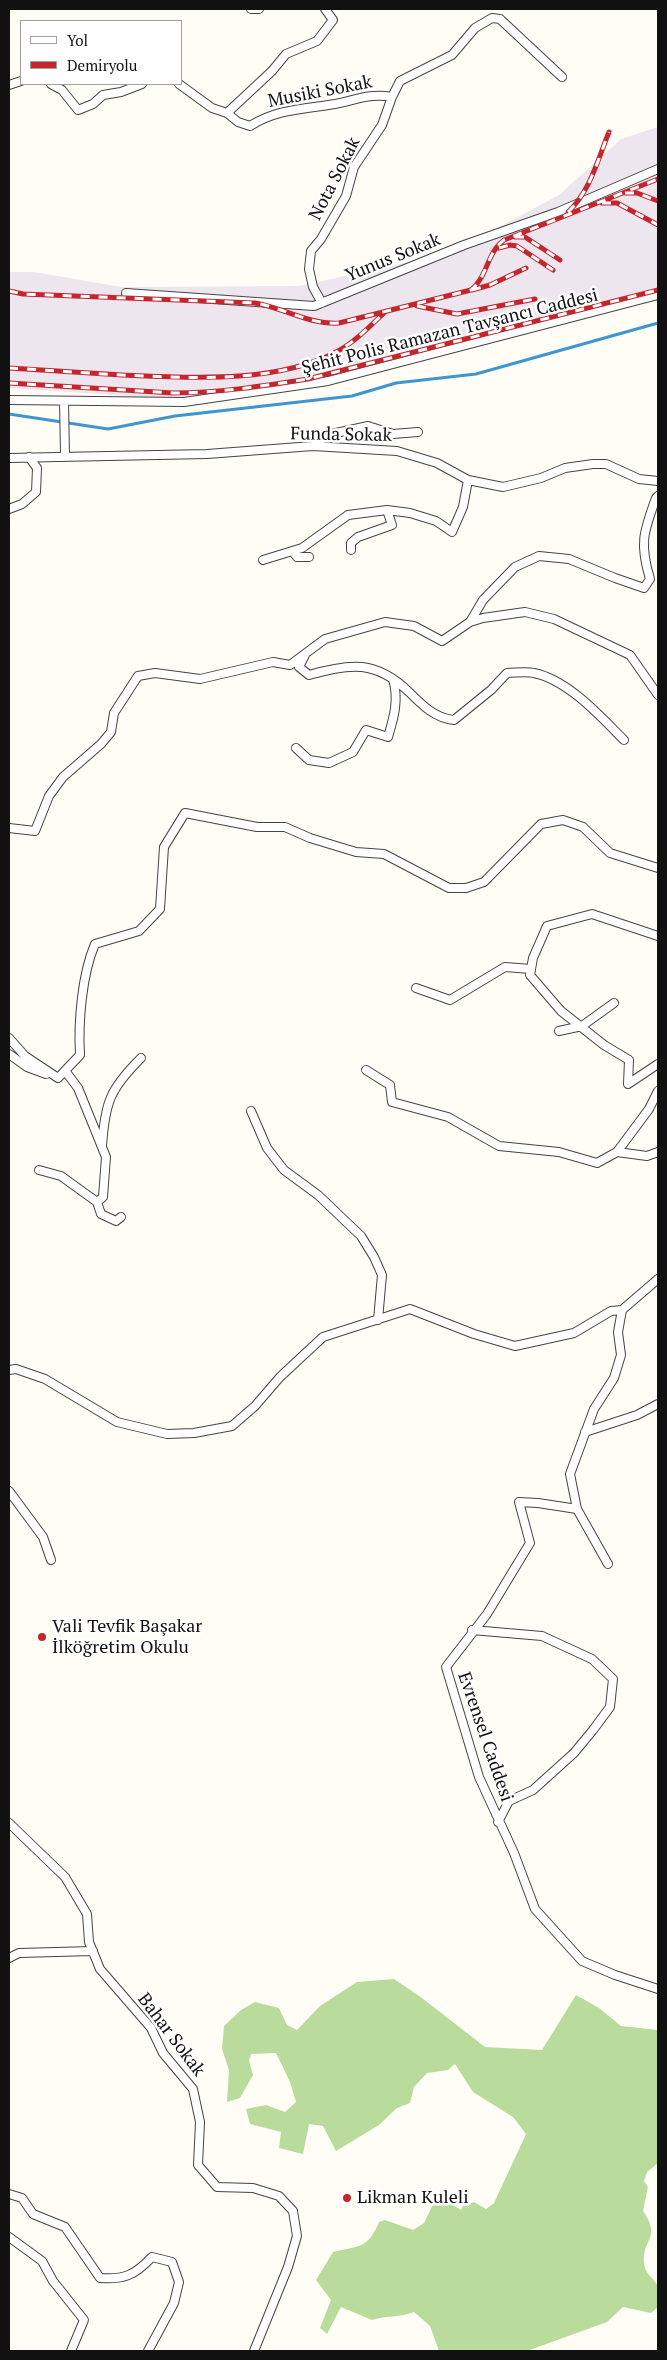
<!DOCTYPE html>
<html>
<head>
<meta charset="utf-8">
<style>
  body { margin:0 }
  #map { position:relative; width:667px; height:2360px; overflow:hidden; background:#fffdf5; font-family:"PT Serif",serif }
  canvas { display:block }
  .frame { position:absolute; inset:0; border:10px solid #111; pointer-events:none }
  .legend { position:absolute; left:20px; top:20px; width:162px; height:65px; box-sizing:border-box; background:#fff; border:1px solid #a0a0a0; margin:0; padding:6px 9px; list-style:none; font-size:15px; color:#111 }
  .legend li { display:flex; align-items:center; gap:10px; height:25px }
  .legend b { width:25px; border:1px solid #a0a0a0 }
</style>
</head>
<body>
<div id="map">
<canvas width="667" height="2360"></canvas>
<div class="frame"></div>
<ul class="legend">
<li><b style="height:6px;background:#fff"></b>Yol</li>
<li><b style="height:6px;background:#c4262e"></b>Demiryolu</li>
</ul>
</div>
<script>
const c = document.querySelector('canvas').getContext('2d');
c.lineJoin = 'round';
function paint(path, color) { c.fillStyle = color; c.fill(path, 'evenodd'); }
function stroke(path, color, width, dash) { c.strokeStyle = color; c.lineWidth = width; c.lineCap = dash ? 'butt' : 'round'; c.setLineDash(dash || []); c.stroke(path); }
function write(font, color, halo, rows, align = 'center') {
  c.font = font + ' "PT Serif",serif'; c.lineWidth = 5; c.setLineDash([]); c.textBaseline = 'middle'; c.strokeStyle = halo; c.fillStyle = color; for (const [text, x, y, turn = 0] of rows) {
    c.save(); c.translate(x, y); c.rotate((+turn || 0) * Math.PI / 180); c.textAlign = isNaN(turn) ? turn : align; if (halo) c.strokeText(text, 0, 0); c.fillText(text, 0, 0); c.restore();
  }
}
paint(new Path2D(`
  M658,127V287L289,383L187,400L9,388V272H34L122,287L299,286L451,253L559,195L621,139Z`), '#eee6ef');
paint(new Path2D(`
  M394,1979L422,1998L485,2047L542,2050L576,1995L599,2008L621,2026L658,2030V2163L647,2172L644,2181L648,2187L643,2211C662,2238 642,2239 644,2263C645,2273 651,2276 656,2283C660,2290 658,2300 658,2307L651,2313L623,2307L607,2322L527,2351H439L430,2326L414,2312C400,2318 387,2315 372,2320L341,2307L327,2334L320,2328L331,2300L316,2280L333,2252C358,2246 368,2249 379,2222L385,2220L413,2230L424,2223L435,2200L449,2203L461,2210L463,2206L474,2202L486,2209L494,2203L526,2134L513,2117L473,2092L455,2064L448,2070L427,2073L414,2087L410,2103L397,2108L379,2125L336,2151L323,2126L309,2124L303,2154L279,2148L281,2132L250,2124L246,2109L266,2105L285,2112L296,2102L290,2082L276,2053L251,2054L249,2061L253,2075L240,2098L227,2102L229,2070L222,2049L224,2026L241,2010L255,2002L279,2008L287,2025L297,2030L320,2006L357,1982Z`), '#b9dc9c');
stroke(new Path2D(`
  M9,414L108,429L175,416L352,396L396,383L476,374L658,323`), '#3f96cf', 3);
const street = new Path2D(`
  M251,9H259
  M51,84L62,90L78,110L93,104L103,95L121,92L142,84
  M179,84L212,108L227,113L238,122L250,126C277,109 304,109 335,104C356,100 369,93 392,97
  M9,85L21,81
  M227,113L272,71L286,54L317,41L333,20L325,9
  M126,293L314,306L464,245L558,212L658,169
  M322,303L313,287L309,269L311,251L321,239L346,196L354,167L382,125L392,97L400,81L452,55L475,28L492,18L500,19L562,77
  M9,400L184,402L328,381L658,295
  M64,401L65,456
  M313,446L327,435L368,426L393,434L418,432
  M9,458L207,454L313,446L397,451L437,463L468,480L503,487L541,478L565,468L593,464H606L639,479L658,481
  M9,509L22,504L36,492L37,468L29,457
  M351,550V543L358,537L392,525L387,510
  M293,552L297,557H309
  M263,560L302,548L348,515L387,510L410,513L436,521L452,532L463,507L468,480
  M470,622L483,618L525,612L554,619L630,655L658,695
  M305,655L299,667L309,675C350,663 376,660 409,692C423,706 435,718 454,720L491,690L507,673C515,673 526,671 534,673C568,680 600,716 624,740
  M296,748L309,760L329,763L353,752L366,730L388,737C394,717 399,700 393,679
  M9,828L35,831L49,796L63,777L101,744L111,732L114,713L138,676L155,673L200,679L273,662L290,665L325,639L385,622L414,626L442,641L470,622L483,600L515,567L539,556L569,559L615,578L644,588L650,579C639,543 644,531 656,498L658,496
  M658,936L592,914L547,926L533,958L530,975L561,1011L604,1045L629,1060L628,1084L658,1064
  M416,988L450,1000L505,967L531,969
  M559,1031L582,1026L614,1003
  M9,1038L25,1056L58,1078L80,1055C78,1022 82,974 95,944L139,931L160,909L164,847L185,813L257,827H285L310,838L356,852L384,854L449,888H466L484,882L541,824L563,820L583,827L610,853L658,868
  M9,1054L27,1067L46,1074
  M366,1070L390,1085L392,1102L448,1117L499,1146L559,1152L597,1163L617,1152L649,1109L658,1091
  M251,1111L267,1148L284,1170L318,1195L361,1236L374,1257L382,1275L378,1320
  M102,1146C105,1102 110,1089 141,1058
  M617,1152L647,1156L658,1152
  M39,1170L61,1176L97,1202L103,1197L106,1157L78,1088L66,1072
  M97,1202L101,1214L116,1221L121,1217
  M622,1310L618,1332L621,1355L614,1378L594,1409L570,1474L577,1509L538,1503L519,1502L530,1543L487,1614L446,1667L479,1777L514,1853L535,1909L582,1961L615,1975L658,1989
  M9,1370L16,1369L45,1379L117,1422L167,1434L194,1433L232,1426L255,1406L280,1377L323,1337L410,1309L474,1334L515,1346L574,1333L611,1311L622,1310L658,1279
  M585,1432L637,1415L658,1404
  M9,1491L43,1537L51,1560
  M577,1509L608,1564
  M472,1630L542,1636L592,1659L613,1679L610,1707L593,1730L574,1753L533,1790L509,1801L498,1822
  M9,1823L65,1877L87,1914L89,1942L100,1969L151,2028L163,2053L193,2089L200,2122L198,2165L217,2187L253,2188L279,2196L293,2211L297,2236L288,2267L254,2351
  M9,1958L19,1953L93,1951
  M9,2194L22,2198L33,2214L65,2227L100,2278C124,2280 135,2275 152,2257L172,2262L179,2282L174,2303L148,2351
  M9,2237L42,2261L53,2281L84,2320L71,2351`);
stroke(street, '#444', 10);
stroke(street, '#fff', 8);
const rail = new Path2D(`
  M625,193H637L658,201
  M602,203H617L658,225
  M568,212C590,192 598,159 609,132
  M515,237H525L560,260
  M499,248L510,245L517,246L553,270
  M472,290L490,285L526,268
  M9,291L23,294L255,303C284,308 310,325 339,323L471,290C487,278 487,252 504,240L658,179
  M417,306L457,314L535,299
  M9,368C47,370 84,373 122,375C190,378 277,384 338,351C356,341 370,326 385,312
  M9,383L173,393C218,393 263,386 308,379L658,290`);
stroke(rail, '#c4262e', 5);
stroke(rail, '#fff', 3, [9]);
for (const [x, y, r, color] of [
  [42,1637,5,"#c4262e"],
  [347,2198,5,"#c4262e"]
]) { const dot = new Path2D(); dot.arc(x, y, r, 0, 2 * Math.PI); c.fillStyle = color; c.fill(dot); stroke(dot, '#fff', 2); }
write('18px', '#111', '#fff', [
  ["Musiki Sokak",320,92,-11],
  ["Nota Sokak",335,179,-63],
  ["Yunus Sokak",393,258,-22],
  ["Şehit Polis Ramazan Tavşancı Caddesi",450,332,-14],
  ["Funda Sokak",341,435,1],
  ["Evrensel Caddesi",485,1737,71],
  ["Bahar Sokak",171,2035,53]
]);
write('18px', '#111', '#fff', [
  ["Vali Tevfik Başakar",52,1627],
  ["İlköğretim Okulu",52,1648],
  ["Likman Kuleli",357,2198]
], 'left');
</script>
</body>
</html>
